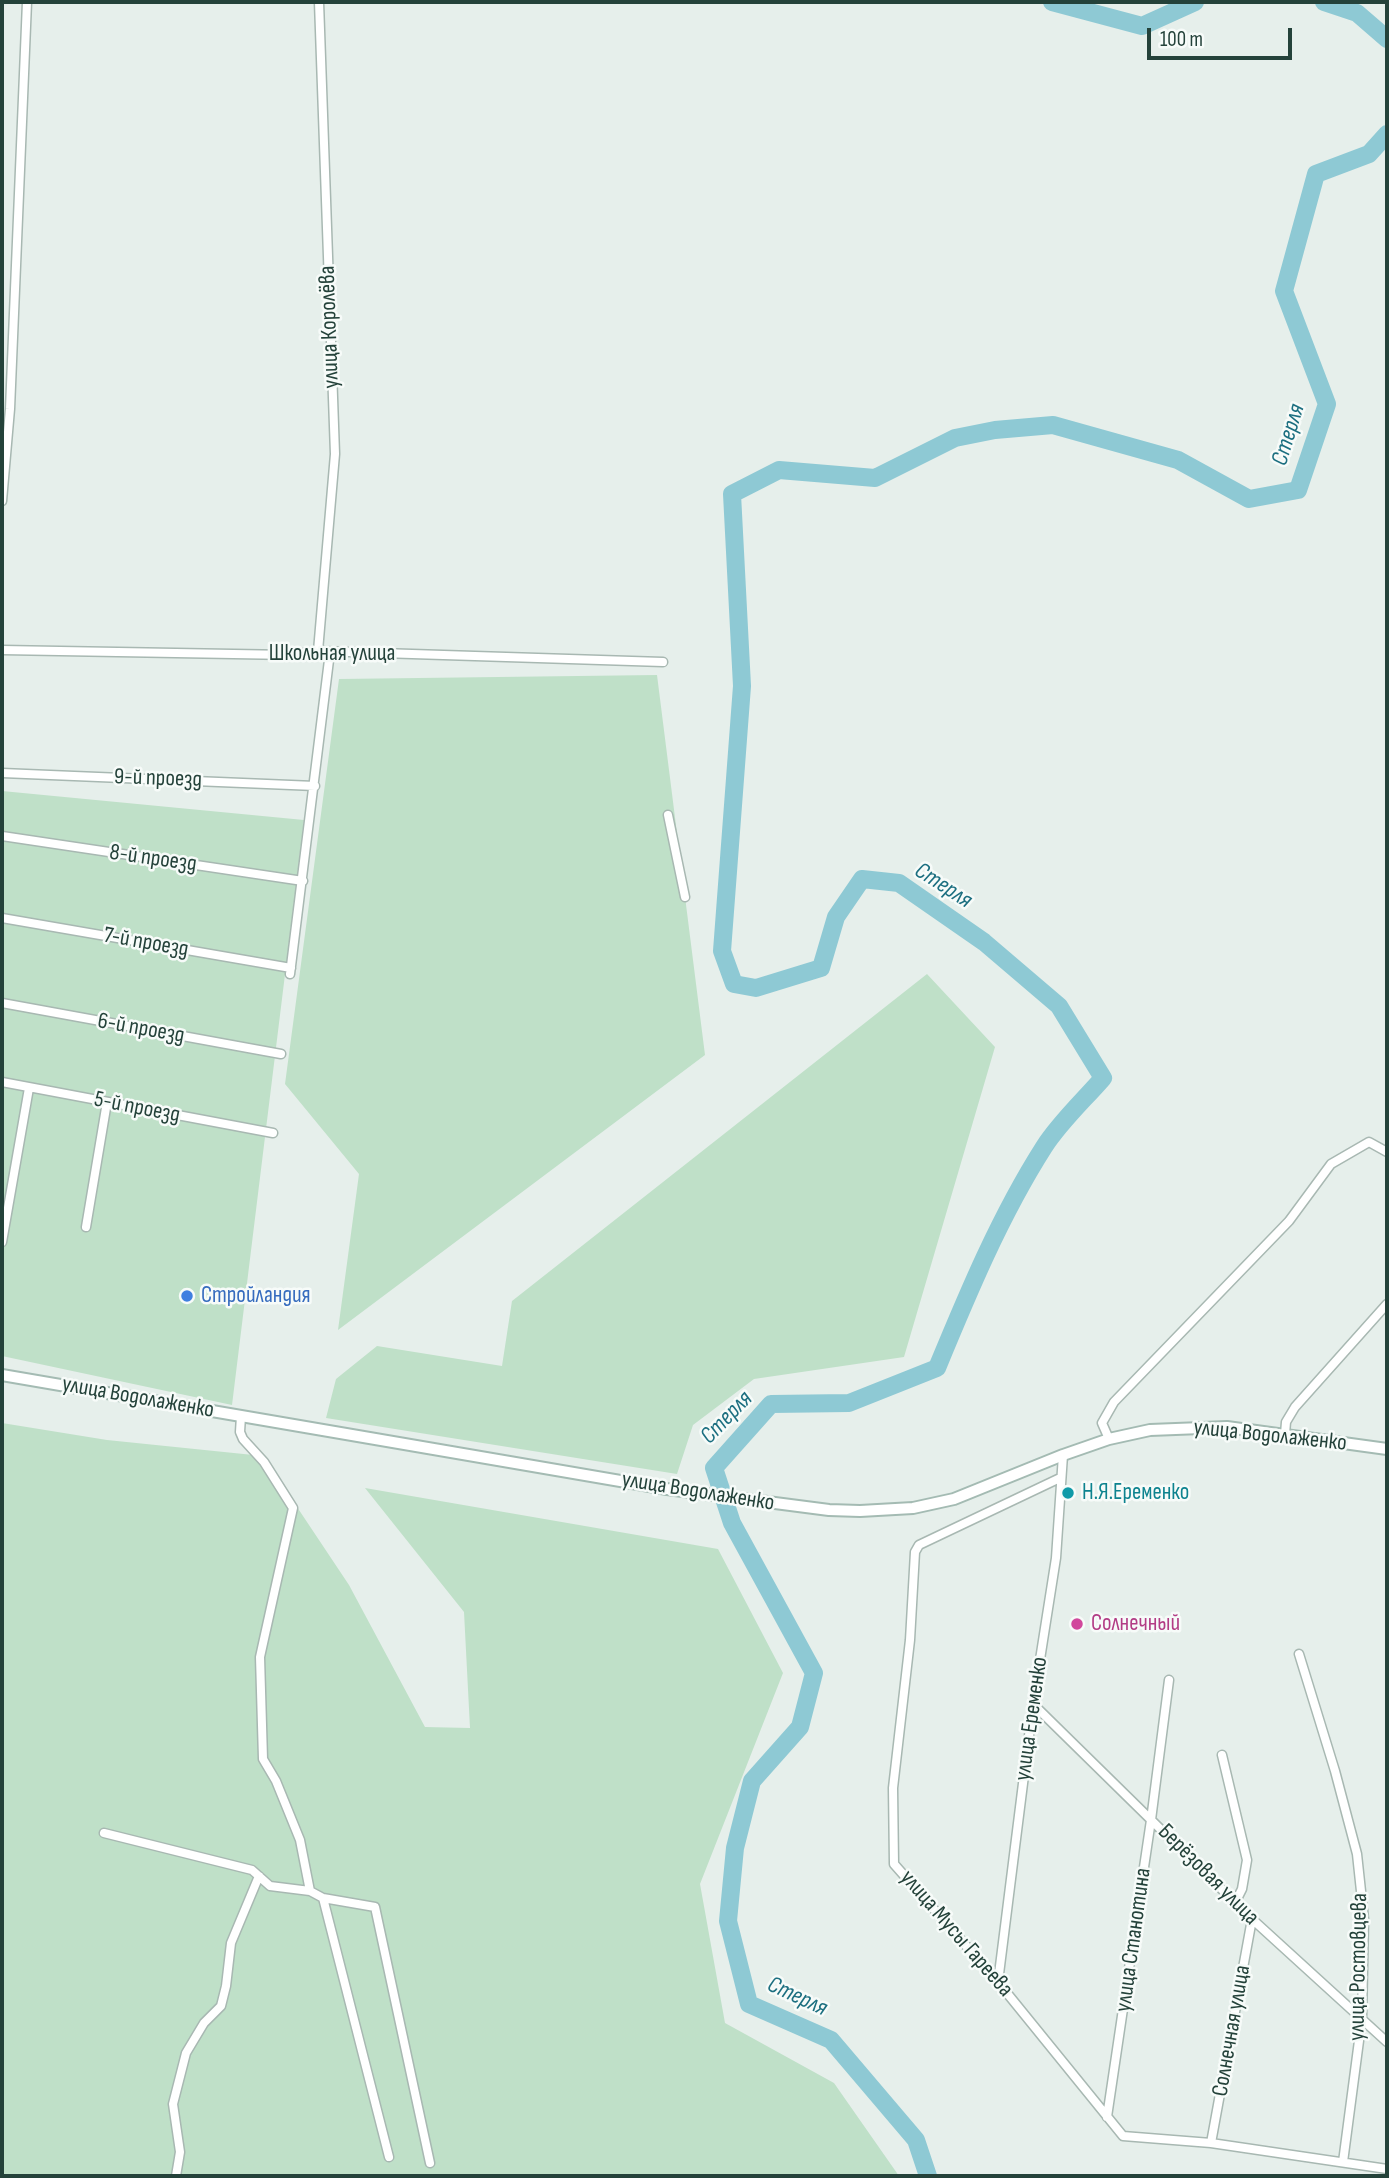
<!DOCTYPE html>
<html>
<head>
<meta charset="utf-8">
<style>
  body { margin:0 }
  #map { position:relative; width:1389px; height:2178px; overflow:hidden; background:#e6efeb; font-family:"Sofia Sans Condensed",sans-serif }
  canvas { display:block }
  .frame { position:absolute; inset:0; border:4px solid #24423a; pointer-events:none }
  .scale { position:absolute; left:1147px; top:28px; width:145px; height:32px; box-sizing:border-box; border:4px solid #24423a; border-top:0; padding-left:9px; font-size:21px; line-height:24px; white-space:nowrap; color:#24423a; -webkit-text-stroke:5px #f7fbf9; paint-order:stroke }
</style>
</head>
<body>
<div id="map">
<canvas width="1389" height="2178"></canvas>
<div class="frame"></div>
<div class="scale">100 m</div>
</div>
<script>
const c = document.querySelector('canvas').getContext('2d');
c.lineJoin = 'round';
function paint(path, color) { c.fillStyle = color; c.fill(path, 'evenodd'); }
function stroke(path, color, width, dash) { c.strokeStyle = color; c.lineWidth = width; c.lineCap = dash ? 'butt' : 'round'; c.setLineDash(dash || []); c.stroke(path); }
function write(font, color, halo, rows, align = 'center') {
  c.font = font + ' "Sofia Sans Condensed",sans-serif'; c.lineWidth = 5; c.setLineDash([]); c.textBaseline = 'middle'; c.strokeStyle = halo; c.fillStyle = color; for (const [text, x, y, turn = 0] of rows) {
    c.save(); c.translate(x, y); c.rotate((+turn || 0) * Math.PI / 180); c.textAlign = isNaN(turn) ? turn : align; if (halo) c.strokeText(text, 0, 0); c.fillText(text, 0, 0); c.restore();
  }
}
paint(new Path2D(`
  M657,675L705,1055L338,1330L359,1174L285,1084L339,679Z
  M2,791L304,820L232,1405L2,1356Z
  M927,974L995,1047L904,1357L754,1379L693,1425L677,1474L326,1418L336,1379L377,1346L502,1366L512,1301Z
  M2,1423L107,1440L263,1456L349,1585L425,1727L470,1728L464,1612L365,1488L718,1549L783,1673L700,1884L725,2023L834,2083L899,2176H2Z`), '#bfe0c8');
stroke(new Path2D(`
  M1052,2L1142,26L1195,2
  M1324,2L1357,13L1387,39
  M928,2176L916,2140L831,2040L749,2004L728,1921L735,1848L752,1781L800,1727L814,1673L732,1523L714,1468L771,1404L849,1403L937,1368C968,1293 1000,1216 1044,1147C1060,1122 1084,1100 1103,1078L1059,1006L984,942L899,883L862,879L836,917L821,968L756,988L734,984L722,951L742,686L732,494L779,470L875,478L955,438L995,430L1053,425L1178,460L1249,499L1298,490L1327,404L1284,291L1316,174L1369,154L1387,134`), '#8ec9d4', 18);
const minor = new Path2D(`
  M2,501L10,409L27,2
  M2,650L291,655L318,651L663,662
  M318,651L335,454L319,2
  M2,773L315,786
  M668,815L685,897
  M2,836L303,881
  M2,918L291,968
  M290,974L330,652
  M2,1003L281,1054
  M2,1082L273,1133
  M86,1227L107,1102
  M2,1242L29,1088
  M241,1416L240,1432L243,1439L264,1462L293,1508L260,1657L263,1759L276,1781L300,1840L310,1891
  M1285,1434L1286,1422L1295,1407L1387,1304
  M1109,1439L1102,1423L1114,1402L1289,1221L1331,1164L1369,1142L1387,1152
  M1060,1478L919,1545L915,1552L910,1640L893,1788L894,1864L998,1982L1123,2136L1211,2143L1387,2169
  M1299,1654L1335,1771L1357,1854L1364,1919L1362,2018L1343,2162
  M1033,1704L1252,1919L1387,2042
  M1222,1755L1247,1860L1242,1889L1235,1903
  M104,1833L252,1870L270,1886L310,1891L323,1898L389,2157
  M323,1898L375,1907L430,2163
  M998,1982L1033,1704L1056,1558L1063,1455
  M1107,2117L1151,1820L1169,1680
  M1211,2143L1252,1919
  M176,2176L180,2152L173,2104L186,2053L204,2023L221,2006L226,1986L231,1943L259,1876`);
const secondary = new Path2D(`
  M2,1375L667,1489L829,1510L860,1511L913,1508L954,1499L1063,1455L1109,1439L1150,1430L1227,1427L1387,1449`);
stroke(minor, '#a8b8b2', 11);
stroke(secondary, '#a4bbb3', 14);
stroke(minor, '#fff', 8);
stroke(secondary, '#fff', 10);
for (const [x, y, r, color] of [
  [187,1296,7,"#3f7fe0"],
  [1068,1493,7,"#0f9aa8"],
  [1077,1624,7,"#d1479c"]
]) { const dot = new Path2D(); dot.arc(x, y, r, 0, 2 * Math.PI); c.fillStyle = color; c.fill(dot); stroke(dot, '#f7fbf9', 2.5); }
write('23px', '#24423a', '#f7fbf9', [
  ["улица Королёва",330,327,-92],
  ["Школьная улица",332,654],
  ["9-й проезд",158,779,2],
  ["8-й проезд",153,859,8],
  ["7-й проезд",146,943,10],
  ["6-й проезд",141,1029,10],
  ["5-й проезд",137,1108,11],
  ["улица Водолаженко",138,1398,10],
  ["улица Водолаженко",1270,1436,6],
  ["улица Водолаженко",698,1492,9],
  ["улица Еременко",1032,1719,-82],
  ["Берёзовая улица",1208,1875,45],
  ["улица Мусы Гареева",956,1934,49],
  ["улица Станотина",1134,1940,-82],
  ["улица Ростовцева",1359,1967,-89],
  ["Солнечная улица",1232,2031,-80]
]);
write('23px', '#366cbe', '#f7fbf9', [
  ["Стройландия",201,1296]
], 'left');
write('23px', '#0d838f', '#f7fbf9', [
  ["Н.Я.Еременко",1082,1493]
], 'left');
write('23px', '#b23c85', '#f7fbf9', [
  ["Солнечный",1091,1624]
], 'left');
write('italic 24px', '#1c6f80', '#f7fbf9', [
  ["Стерля",1289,435,-73],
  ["Стерля",943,886,33],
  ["Стерля",727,1418,-46],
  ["Стерля",797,1997,25]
]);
</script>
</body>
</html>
